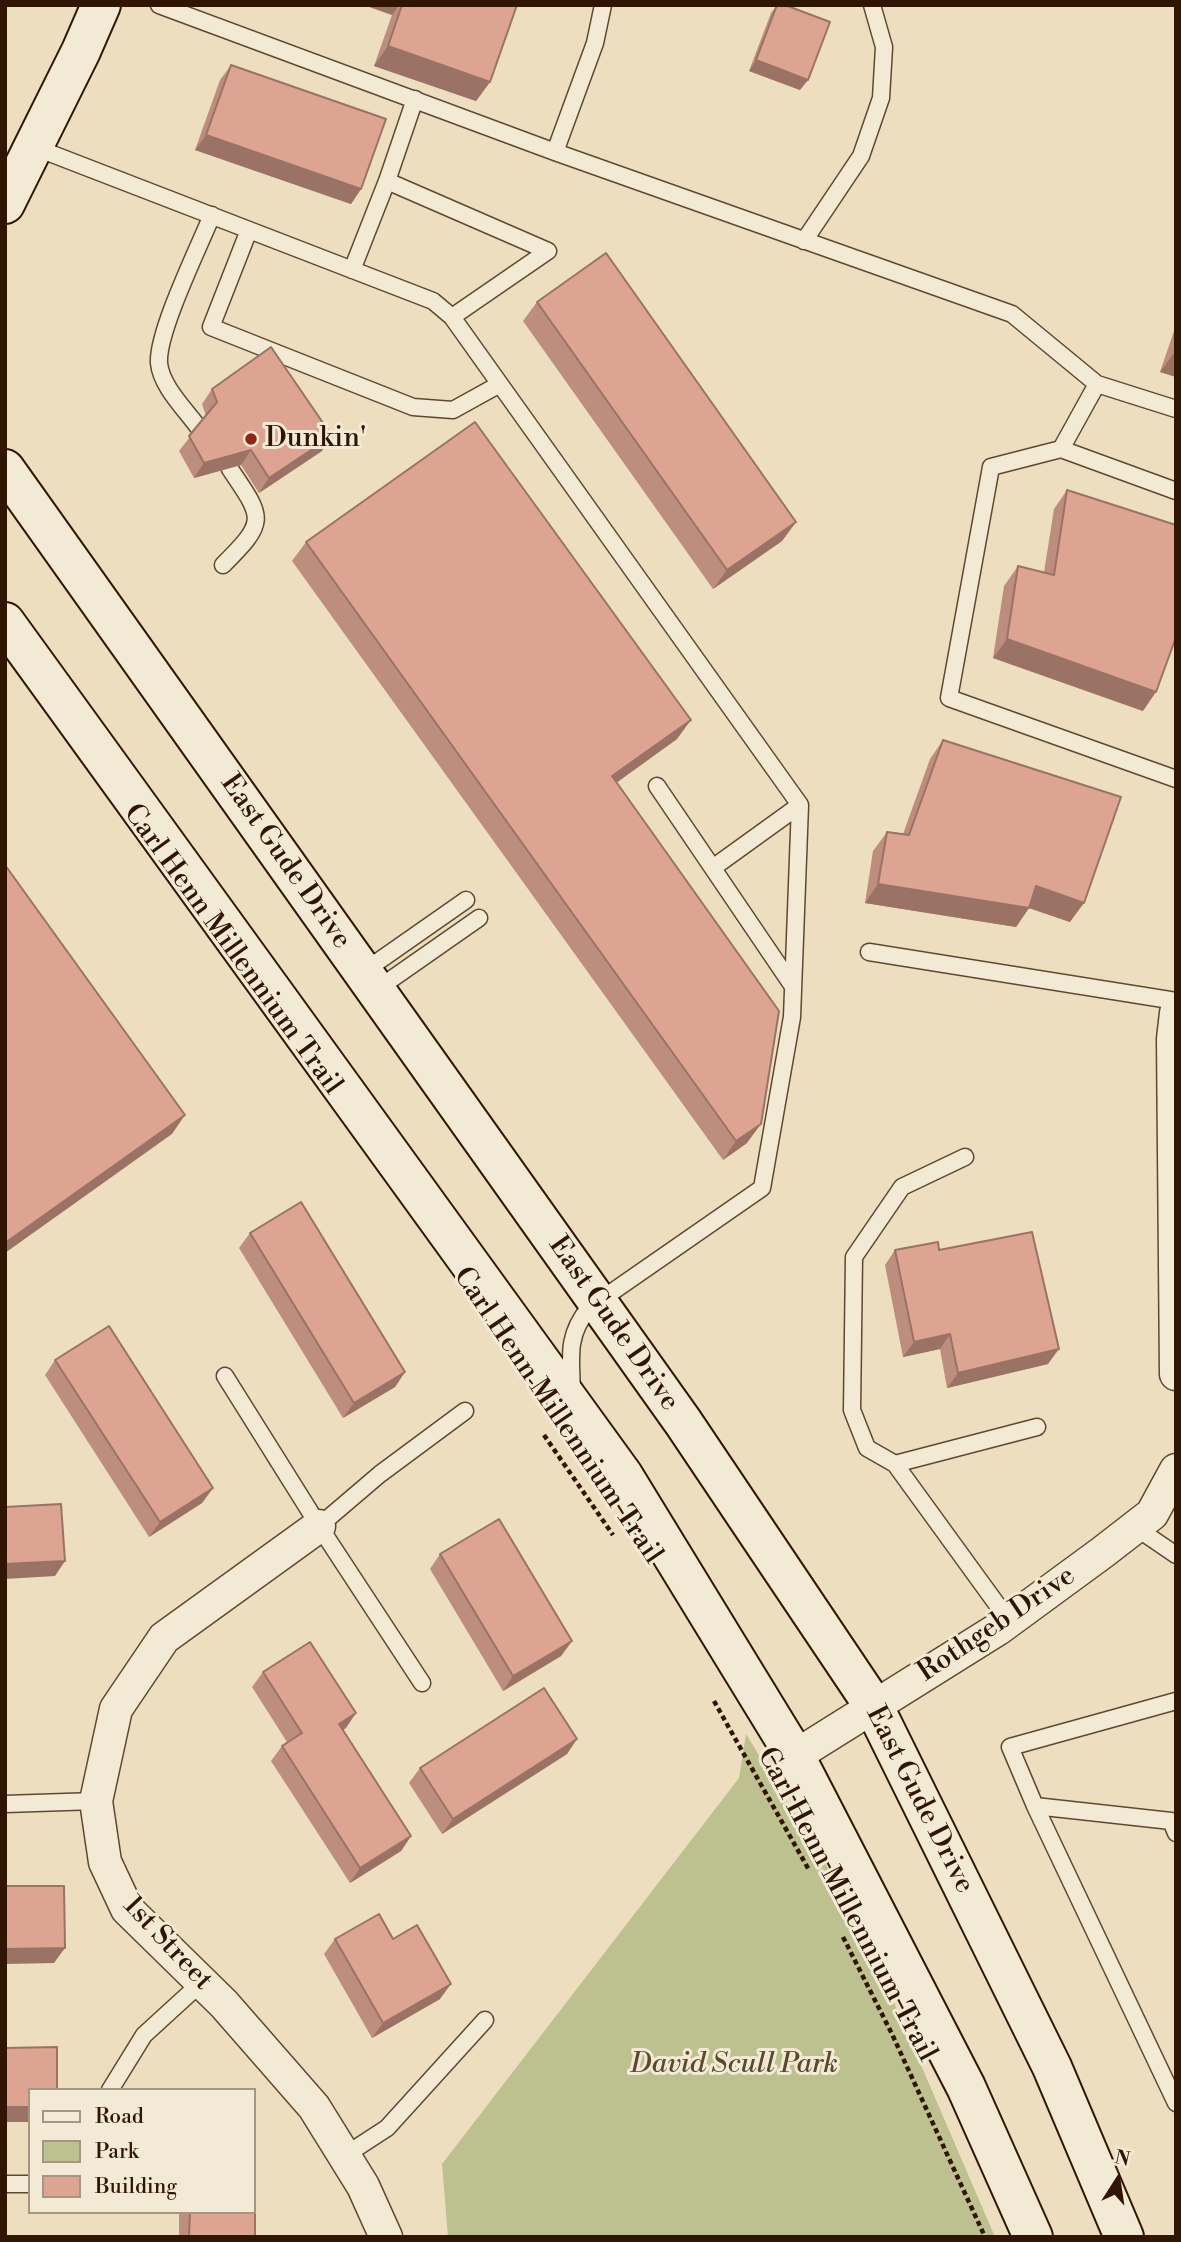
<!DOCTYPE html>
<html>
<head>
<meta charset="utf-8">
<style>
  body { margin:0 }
  #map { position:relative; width:1181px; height:2242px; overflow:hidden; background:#eddebf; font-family:"Libre Bodoni",serif }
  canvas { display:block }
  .frame { position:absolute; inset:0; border:7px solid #301602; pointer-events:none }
  .legend { position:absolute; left:28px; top:2088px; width:228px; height:126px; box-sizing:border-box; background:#f3ead5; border:2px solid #a59581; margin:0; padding:9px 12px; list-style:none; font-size:21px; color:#301602 }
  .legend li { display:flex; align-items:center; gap:14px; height:35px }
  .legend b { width:35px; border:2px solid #a59581 }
  .north { position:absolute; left:1083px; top:2144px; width:70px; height:70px; -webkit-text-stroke:5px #f3ead5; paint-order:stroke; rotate:12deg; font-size:19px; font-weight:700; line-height:28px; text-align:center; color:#301602 }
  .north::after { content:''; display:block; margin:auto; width:24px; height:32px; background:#301602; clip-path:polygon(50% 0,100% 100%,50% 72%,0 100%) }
</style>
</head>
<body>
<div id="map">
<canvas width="1181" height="2242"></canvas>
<div class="frame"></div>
<ul class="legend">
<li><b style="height:9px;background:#f3ead5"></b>Road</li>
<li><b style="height:19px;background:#bdc08f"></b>Park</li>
<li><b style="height:19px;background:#dca491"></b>Building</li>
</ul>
<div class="north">N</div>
</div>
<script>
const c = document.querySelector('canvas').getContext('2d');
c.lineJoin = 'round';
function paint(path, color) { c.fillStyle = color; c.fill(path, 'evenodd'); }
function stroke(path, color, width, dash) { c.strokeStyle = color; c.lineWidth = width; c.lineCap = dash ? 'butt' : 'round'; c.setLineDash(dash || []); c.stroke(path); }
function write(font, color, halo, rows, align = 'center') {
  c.font = font + ' "Libre Bodoni",serif'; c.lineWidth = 6; c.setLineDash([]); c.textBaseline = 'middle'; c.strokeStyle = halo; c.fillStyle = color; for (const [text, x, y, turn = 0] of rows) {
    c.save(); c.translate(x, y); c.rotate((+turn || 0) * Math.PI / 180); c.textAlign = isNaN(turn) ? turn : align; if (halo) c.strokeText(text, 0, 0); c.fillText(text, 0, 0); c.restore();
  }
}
paint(new Path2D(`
  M746,1734L856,1914L995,2237H448L442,2164L739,1778Z`), '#bdc08f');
const lane = new Path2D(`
  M159,5L555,152L1012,314L1097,384L1176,409
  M34,147L433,301L452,317L800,805L792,1017L762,1188L589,1308C566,1336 571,1358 572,1391
  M555,152L595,43L603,5
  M387,181L548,251L452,317
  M249,230L211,327L413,407L453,410L500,384
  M804,241L861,156L881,98L884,47L872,5
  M352,270L387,181L415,99
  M1097,384L1061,449L1176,491
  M198,427C185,409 161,386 159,363C157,332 199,247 212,215
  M1061,449L991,467L949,698L1176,779
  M223,565C267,521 264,519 230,469
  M657,786L792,985
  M714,867L800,805
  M869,952L1176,1001
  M363,972L466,900
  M376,990L479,918
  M965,1157L902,1187L854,1257L852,1410L867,1448L895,1464L1009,1621
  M225,1376L319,1526L422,1683
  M895,1464L1037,1427
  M319,1526L380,1474L465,1411
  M1135,1527L1176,1555
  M1176,1701L1010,1747L1035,1806L1176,2103
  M5,1804L96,1801
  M1035,1806L1171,1821L1176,1833
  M110,2090L144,2035L202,1982
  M344,2156L387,2128L485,2020
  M5,2184H30`);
const street = new Path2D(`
  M1176,1013L1173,1039L1176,1374
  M319,1526L164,1638L116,1709L96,1801L105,1862L127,1909L224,2004L314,2107L363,2186L386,2237
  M795,1756L998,1629L1103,1552L1152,1514L1176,1470`);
const secondary = new Path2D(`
  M5,204L81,51L101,5
  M5,469L683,1422L873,1705L1052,2067L1124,2237
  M5,622L623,1475L795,1756L966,2087L1033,2237`);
stroke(lane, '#5f4831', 19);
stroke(street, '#5f4831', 35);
stroke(secondary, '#301602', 42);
stroke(new Path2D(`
  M544,1435L613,1535
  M714,1701L809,1870
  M843,1937L892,2034L985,2237`), '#301602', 4.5, [5, 3.5]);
stroke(lane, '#f3ead5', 16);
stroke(street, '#f3ead5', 32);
stroke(secondary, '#f3ead5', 38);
paint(new Path2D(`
  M364,5H517L490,82L476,101L374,66L392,15Z
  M777,5H785L800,90L749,71L771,13Z
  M231,65L361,189L351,204L195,150L220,80Z
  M537,302L796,522L782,541L713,589L523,321Z
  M1176,325V377L1160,372Z
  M212,389L322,451L259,493L241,465L194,478L179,451L206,416L202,404Z
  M1067,490L1143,711L993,658L1004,586L1018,566L1044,572L1054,509Z
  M306,542L677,739L616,783L747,1143L723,1160L292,561Z
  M943,740L1070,922L1029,908L1016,927L865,903L873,851L887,832L903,834L930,759Z
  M250,1233L405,1372L395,1387L343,1418L239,1248Z
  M895,1250H939L1048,1364L947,1388L940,1349L903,1357L885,1265Z
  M55,1360L213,1488L202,1503L149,1537L45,1375Z
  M440,1554L572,1641L561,1656L503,1691L430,1569Z
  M263,1672L346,1728L343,1730L411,1836L401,1851L350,1883L271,1761L282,1746L287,1742L252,1687Z
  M577,1739L567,1754L442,1834L409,1783L420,1768Z
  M335,1939H393L440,1999L372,2038L324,1954Z
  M179,2212H254L255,2237H179Z`), '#bd8d7d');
paint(new Path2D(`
  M364,5H399L392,15Z
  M388,46L490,82L476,101L374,66Z
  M756,60L808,80L800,90L749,71Z
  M206,135L361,189L351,204L195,150Z
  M1174,353H1176V377L1160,372Z
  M332,436L322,451L259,493L269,478Z
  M251,450L241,465L194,478L204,463Z
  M796,522L782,541L713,589L727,570Z
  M1007,639L1156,692L1143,711L993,658Z
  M691,720L677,739L598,796L612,776Z
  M878,884L1036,886L1084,903L1070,922L1029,908L1016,927L865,903Z
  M185,1115L172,1134L5,1253V1243Z
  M761,1124L747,1143L723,1160L736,1141Z
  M950,1334L940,1349L903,1357L914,1342Z
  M1059,1349L1048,1364L947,1388L958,1373Z
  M405,1372L395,1387L343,1418L354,1403Z
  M213,1488L202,1503L149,1537L160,1522Z
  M65,1561L55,1576L5,1579V1564Z
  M572,1641L561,1656L503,1691L513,1676Z
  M356,1713L346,1728L328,1739L339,1724Z
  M577,1739L567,1754L442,1834L453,1819Z
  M411,1836L401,1851L350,1883L360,1868Z
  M65,1948L54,1963L5,1964V1949Z
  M451,1984L440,1999L372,2038L383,2023Z
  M5,2107H30V2122H5Z`), '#9a7366');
const building = new Path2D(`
  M402,5H517L490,82L388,46Z
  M777,5H785L830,22L808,80L756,60Z
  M231,65L386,119L361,189L206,135Z
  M606,253L796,522L727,570L537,302Z
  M271,347L332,436L269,478L251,450L204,463L189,436L217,402L212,389Z
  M475,422L691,720L612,776L779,1011L761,1124L736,1141L306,542Z
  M1067,490L1176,525V637L1156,692L1007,639L1018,566L1054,575Z
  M943,740L1121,797L1084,903L1036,886L1029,908L878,884L887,832L909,835Z
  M5,865L185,1115L5,1243Z
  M301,1202L405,1372L354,1403L250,1233Z
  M1032,1232L1059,1349L958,1373L950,1334L914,1342L895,1250L938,1242L939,1250Z
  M109,1326L213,1488L160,1522L55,1360Z
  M61,1504L65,1561L5,1564V1507Z
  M499,1519L572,1641L513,1676L440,1554Z
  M310,1642L356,1713L339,1724L411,1836L360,1868L282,1746L302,1733L263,1672Z
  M544,1688L577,1739L453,1819L420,1768Z
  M5,1886H64L65,1948L5,1949Z
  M379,1914L393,1939L417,1925L451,1984L383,2023L335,1939Z
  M57,2047V2090H30V2107H5V2048Z
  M254,2168H255V2237H189L190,2212H254Z`);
paint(building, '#dca491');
stroke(building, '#9a7366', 2);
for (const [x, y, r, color] of [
  [251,439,7,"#8f2418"]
]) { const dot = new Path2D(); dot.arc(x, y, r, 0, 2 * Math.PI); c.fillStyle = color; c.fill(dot); stroke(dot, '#f3ead5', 2.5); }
write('28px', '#301602', '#f3ead5', [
  ["Dunkin'",265,439]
], 'left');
write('28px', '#301602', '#f3ead5', [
  ["East Gude Drive",285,862,55],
  ["Carl Henn Millennium Trail",232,950,54],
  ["East Gude Drive",613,1324,55],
  ["Carl Henn Millennium Trail",557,1416,56],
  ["Rothgeb Drive",997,1625,-34],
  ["East Gude Drive",919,1800,63],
  ["Carl Henn Millennium Trail",846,1905,62],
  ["1st Street",167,1944,47]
]);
write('italic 28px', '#5a492c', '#f3ead5', [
  ["David Scull Park",734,2065]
]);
</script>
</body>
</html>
